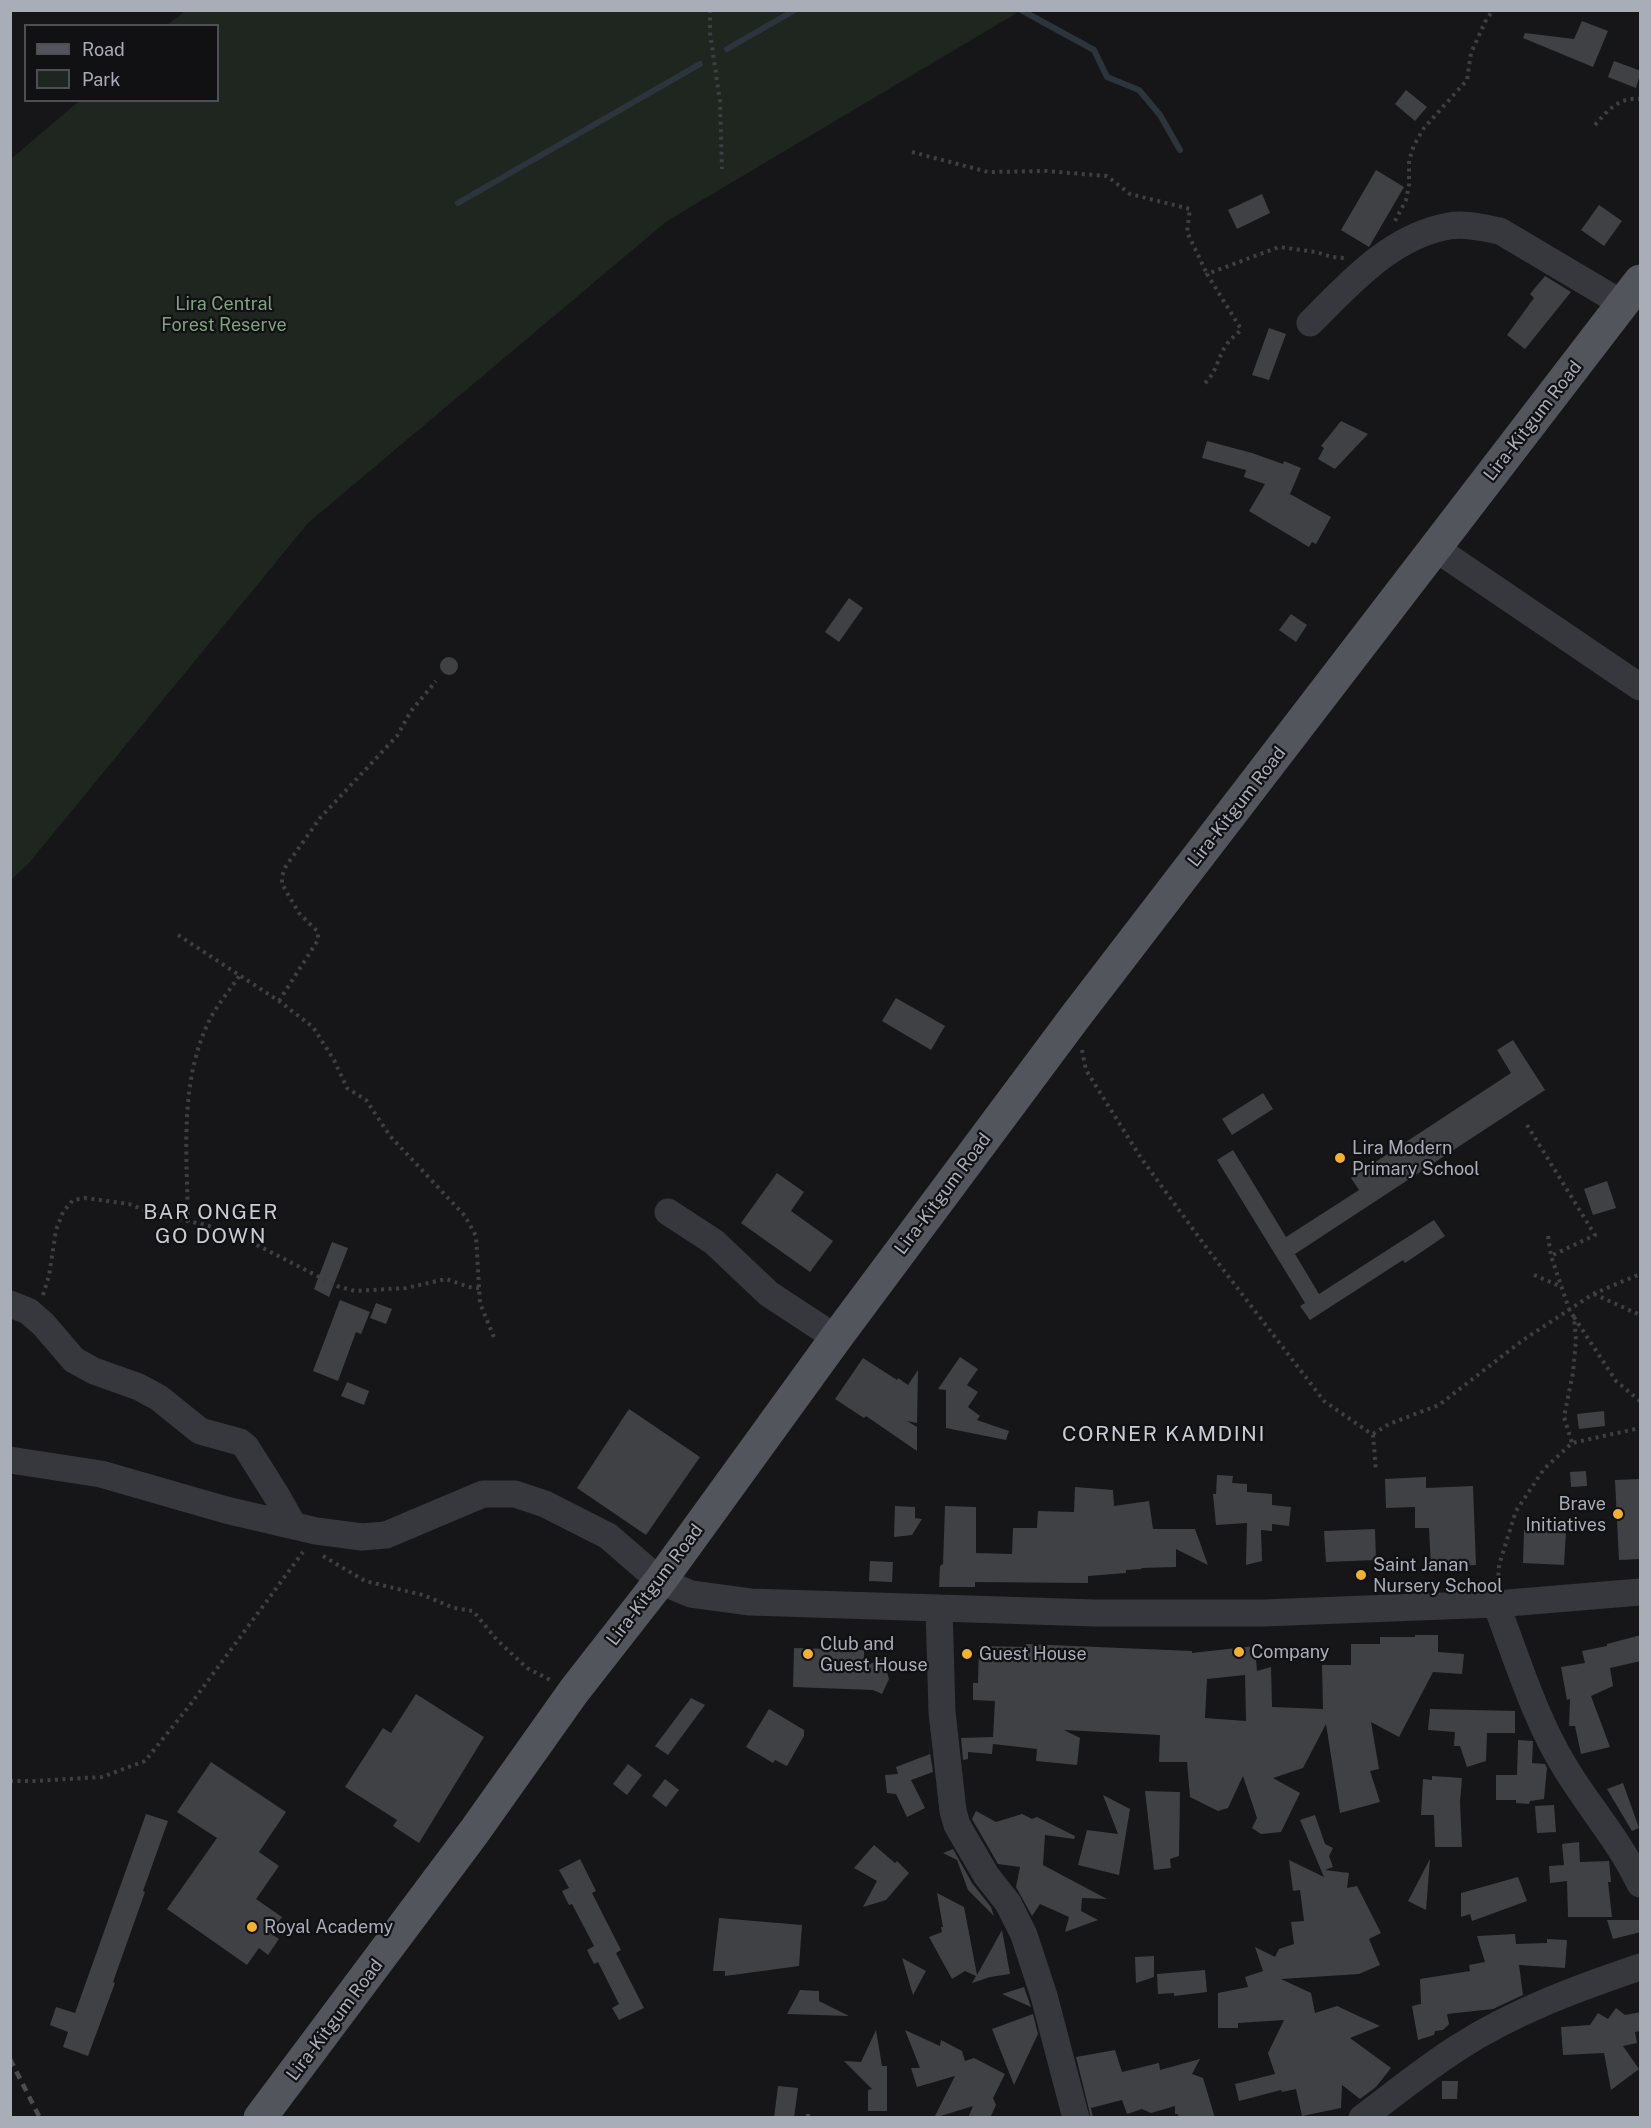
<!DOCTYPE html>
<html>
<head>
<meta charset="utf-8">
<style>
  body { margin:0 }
  #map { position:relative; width:1651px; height:2128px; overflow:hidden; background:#161618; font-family:"Public Sans",sans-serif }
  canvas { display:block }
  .frame { position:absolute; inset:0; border:12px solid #a8adb8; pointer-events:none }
  .legend { position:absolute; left:24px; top:24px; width:195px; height:78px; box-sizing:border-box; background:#111113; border:2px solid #4d4f55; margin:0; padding:8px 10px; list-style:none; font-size:18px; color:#a8adb8 }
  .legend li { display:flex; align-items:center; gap:12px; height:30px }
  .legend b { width:30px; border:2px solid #4d4f55 }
</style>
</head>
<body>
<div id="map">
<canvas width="1651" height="2128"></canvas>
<div class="frame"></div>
<ul class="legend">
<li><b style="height:8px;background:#53555c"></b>Road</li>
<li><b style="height:16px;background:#1e261f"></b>Park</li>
</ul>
</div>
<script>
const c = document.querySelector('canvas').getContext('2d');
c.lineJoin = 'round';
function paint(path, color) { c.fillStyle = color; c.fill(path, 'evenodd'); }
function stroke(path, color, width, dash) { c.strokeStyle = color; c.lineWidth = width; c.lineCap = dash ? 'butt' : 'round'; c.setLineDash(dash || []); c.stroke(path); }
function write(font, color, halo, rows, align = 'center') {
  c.font = font + ' "Public Sans",sans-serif'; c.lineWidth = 4.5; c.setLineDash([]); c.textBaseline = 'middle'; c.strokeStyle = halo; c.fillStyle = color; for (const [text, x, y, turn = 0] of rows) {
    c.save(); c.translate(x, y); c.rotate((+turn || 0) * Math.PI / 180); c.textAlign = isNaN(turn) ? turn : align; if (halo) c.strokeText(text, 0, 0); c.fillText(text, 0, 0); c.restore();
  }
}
paint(new Path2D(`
  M185,11H1020L667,221L308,523L29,863L11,880V159L79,101L218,100V26L167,25Z`), '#1e261f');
stroke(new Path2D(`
  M1021,10L1094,50L1107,77L1139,90L1160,115L1180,150
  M727,49L795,10
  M458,203L700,64`), '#2c353c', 6);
paint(new Path2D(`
  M1582,21L1608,31L1593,67L1523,38L1525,33L1574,39Z
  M1614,61L1641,71L1636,88L1608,77Z
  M1406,90L1427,107L1415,121L1395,104Z
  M1376,170L1404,187L1369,247L1341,230Z
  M1262,194L1270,213L1237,229L1228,210Z
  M1599,205L1622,221L1604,246L1581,230Z
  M1545,276L1571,292L1525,349L1507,335L1534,298L1530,294Z
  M1269,328L1286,334L1269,380L1252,375Z
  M1341,421L1368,434L1335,469L1318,459L1324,448L1321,446Z
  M1207,441L1252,453L1283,464L1284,461L1301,468L1290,494L1331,517L1316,544L1312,542L1309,547L1249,511L1265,484L1244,477L1246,470L1202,458Z
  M849,598L863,608L839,642L825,632Z
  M1291,614L1307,625L1296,642L1279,630Z
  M440 666a9 9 0 1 1 18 0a9 9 0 1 1-18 0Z
  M896,998L945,1026L931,1050L882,1021Z
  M1513,1040L1545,1090L1295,1254L1319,1294L1434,1220L1445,1236L1405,1263L1403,1260L1310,1320L1300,1306L1305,1303L1217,1160L1233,1150L1286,1237L1359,1190L1351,1178L1511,1073L1497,1050Z
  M1263,1093L1273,1109L1232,1135L1222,1119Z
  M777,1173L804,1192L791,1211L833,1241L810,1272L741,1223Z
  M1607,1181L1616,1208L1593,1215L1584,1189Z
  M332,1242L348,1248L329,1297L314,1289Z
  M340,1300L370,1312L361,1334L356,1332L338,1381L313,1371Z
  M376,1303L392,1309L386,1324L370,1318Z
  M960,1357L978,1369L967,1385L978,1392L968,1407L980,1416L977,1420L1009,1431L1006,1440L946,1428V1390L938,1389Z
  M863,1358L897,1380L898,1378L908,1385L918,1370L917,1423L907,1421L917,1427V1451L866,1416L864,1418L835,1399Z
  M347,1382L369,1391L364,1405L341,1396Z
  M629,1409L700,1457L646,1535L577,1488Z
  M1604,1411L1605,1426L1579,1429L1577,1414Z
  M1586,1471L1587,1486L1571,1487L1570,1472Z
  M1217,1475L1233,1476L1232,1483L1247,1484V1492L1272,1494V1505L1291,1507L1289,1526L1272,1524V1531L1261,1530L1262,1561L1246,1565L1247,1523L1216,1525L1213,1494H1216Z
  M1426,1477V1488L1473,1486L1476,1565L1431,1567L1429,1528H1415V1507L1386,1508L1385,1479Z
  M1641,1479V1559L1619,1560L1615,1480Z
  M1075,1487L1113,1490L1114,1506L1149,1501L1153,1529H1195L1208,1565L1176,1549V1567L1141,1568L1142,1569L1126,1570V1573L1088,1576V1583L975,1582V1587H939L940,1566L943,1564L945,1506L976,1507V1553L1012,1554L1013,1528H1037L1038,1511L1074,1512Z
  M895,1506L915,1507V1518L922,1519L912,1535L894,1537Z
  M1375,1529L1376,1560L1326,1562L1324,1531Z
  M1524,1530L1566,1532L1564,1565L1523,1563Z
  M870,1561L893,1562L892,1582L869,1581Z
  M1415,1635H1438V1652L1464,1654L1462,1674L1433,1672L1399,1737L1371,1722L1379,1769L1370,1771L1380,1802L1340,1813L1326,1724L1303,1768L1273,1778L1300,1793L1281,1832L1261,1834L1252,1828L1257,1818L1243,1776L1228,1808L1218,1811L1190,1797L1187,1762H1159L1160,1735L1064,1730L1080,1738L1077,1765L1036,1761L1037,1749L993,1744L992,1754L968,1752V1759L963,1760L961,1738L993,1737L995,1701L973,1700V1683H978L979,1646L1026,1647V1644L1192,1651V1653L1255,1646L1257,1671L1271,1667L1272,1707L1323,1709L1322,1665H1351V1644H1380V1637H1415ZM1245,1675L1246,1721L1205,1718L1207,1679Z
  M1641,1635V1661L1610,1668L1613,1686L1591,1696L1610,1747L1581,1754L1575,1726H1569L1570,1699L1567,1700L1561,1667L1585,1663L1582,1651L1607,1646V1644Z
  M794,1648L864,1650V1666L883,1659L889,1679L882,1694L873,1690L793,1687Z
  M416,1694L484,1737L419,1843L393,1826L397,1820L345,1787L383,1728L391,1733Z
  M691,1698L705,1705L668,1755L655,1746Z
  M769,1709L804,1730V1736L787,1766L775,1760L773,1763L746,1747Z
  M1430,1709L1515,1711V1733H1487L1486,1761L1467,1767L1460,1746H1454L1455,1732L1428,1730Z
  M928,1739L933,1772L911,1780L925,1808L907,1817L896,1794L887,1793L885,1775L898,1774L896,1767L930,1754Z
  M1518,1740L1533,1741L1532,1763L1545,1764L1547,1768L1544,1799L1530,1801L1529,1804L1516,1803V1800H1496V1775H1517Z
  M211,1762L286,1812L259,1852L279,1866L256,1899L282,1917L270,1933L279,1939L268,1955L259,1948L247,1965L167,1909L217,1838L177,1812Z
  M628,1764L642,1775L627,1795L613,1784Z
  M1432,1776L1462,1778L1460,1802L1462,1847H1435L1434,1815H1421L1423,1779L1432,1780Z
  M665,1779L679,1790L666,1807L652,1796Z
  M1623,1783L1639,1828L1632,1831L1607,1789Z
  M1145,1791L1180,1792L1179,1856L1170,1859L1171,1868L1154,1870Z
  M1103,1795L1130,1809L1119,1875L1078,1865L1087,1830L1118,1834Z
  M1554,1805L1556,1832L1537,1833L1535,1806Z
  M976,1811L996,1822L1022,1814L1032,1819L1037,1817L1075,1836L1074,1839L1045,1835L1043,1865L1107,1899L1082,1898L1081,1911L1098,1920L1065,1932L1069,1917L1040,1904L1032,1916L1016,1887L1020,1867L998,1864L972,1819Z
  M146,1814L168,1821L143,1891L145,1892L113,1982L115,1983L88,2056L63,2047L68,2032L50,2025L56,2007L75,2013Z
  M1315,1815L1325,1844L1333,1848L1329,1856L1333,1867L1325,1870L1349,1873L1347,1888L1357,1886L1381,1933L1369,1939L1380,1965L1359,1974L1281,1979L1311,1993L1315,2013L1337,2006L1380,2026L1350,2038L1391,2068L1376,2087L1360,2099L1342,2085L1341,2108L1302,2116L1296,2089L1282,2092L1281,2090L1239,2101L1235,2084L1275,2074L1268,2053L1284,2020L1238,2023V2028H1218V1993L1248,1987L1245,1977L1263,1971L1255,1947L1275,1957L1279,1949L1294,1944L1291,1922L1304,1921L1300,1890L1293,1891L1289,1860L1324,1877L1300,1820Z
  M1579,1842L1580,1862L1609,1861L1611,1882H1608L1612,1917H1568L1567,1881L1550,1883L1549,1866L1564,1865L1562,1844Z
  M874,1845L895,1863L897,1861L909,1873L886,1900L863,1907L877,1881L854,1868Z
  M953,1849L972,1883L991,1907L994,1916L968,1890L957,1860L943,1853Z
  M580,1859L596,1891L592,1893L621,1950L616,1953L644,2008L619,2020L612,2008L619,2004L598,1962L594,1964L587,1950L594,1946L572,1904L569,1905L562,1891L569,1888L559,1870Z
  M1430,1859L1426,1910L1408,1901Z
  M1518,1877L1527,1901L1472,1921L1470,1914L1461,1917V1893Z
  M937,1893L964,1907L977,1975L1002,1930L1010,1974L990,1977L972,1983L976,1976L965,1971L952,1979L929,1937L942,1932L941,1927H943Z
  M719,1918L802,1925L799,1966L725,1976V1971H713Z
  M1607,1920H1641V1932L1613,1939Z
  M1515,1934L1516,1944L1547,1943V1939L1567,1940L1565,1968L1519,1965L1523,1995L1493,2009L1447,2014L1449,2024L1443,2030L1435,2031L1434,2035L1418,2040L1412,2006L1421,2004L1420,1979L1470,1971L1469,1965L1485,1962L1477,1936Z
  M1154,1956V1977L1136,1983L1135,1957Z
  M902,1958L926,1971L913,1995Z
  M1205,1970L1207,1992L1174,1996V1993L1158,1994L1157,1974Z
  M1024,1987L1031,2007L1002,1994Z
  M800,1990L819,1991V2001L849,2016L787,2014Z
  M1616,2008L1625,2015L1641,2012V2031L1635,2032L1637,2043L1623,2046L1639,2069L1611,2090L1604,2053L1563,2055L1561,2027L1590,2025L1598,2013L1608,2019Z
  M1033,2014L1038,2034L1014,2085L992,2029Z
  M876,2030L882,2066H887V2111H868V2090L872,2089L844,2061L861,2062Z
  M905,2030L940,2046L941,2040L962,2051L965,2061L974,2058L1005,2074L993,2098L996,2105L990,2118H968L973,2106L934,2118L955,2076L917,2087L911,2068H920Z
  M1115,2050L1122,2072L1159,2063L1160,2070L1200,2059L1192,2074L1203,2078L1215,2118H1179L1178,2114H1175V2106L1151,2113L1142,2109L1127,2114L1122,2100L1091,2108L1093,2118H1091L1076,2057Z
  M1442,2081H1458L1457,2099H1442Z
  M778,2086L798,2088L794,2118H774Z`), '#404145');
stroke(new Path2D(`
  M710,10V33L720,101L722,169
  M1595,125C1608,110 1619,97 1640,99
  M912,152L988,172L1047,171L1107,176L1130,194L1190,209L1187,232L1207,274
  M1395,221L1406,200L1409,185V161L1414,145L1424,128L1467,80L1471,53L1485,22L1493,10
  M1205,383C1217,372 1218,356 1227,344C1231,338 1237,335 1241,329L1207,274L1279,247L1316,252L1332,257L1345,258
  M178,935L279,1001L313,1027L334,1060L347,1088L366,1100L390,1136L465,1216L476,1236L480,1303L495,1340
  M279,1001L318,940V932L299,913L290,898L282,884V876L286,866L320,818L397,736L411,711L436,681
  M1082,1050L1086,1070L1141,1158L1209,1251L1324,1401L1373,1435L1376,1471
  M1527,1125L1595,1235L1551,1256
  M188,1222C187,1155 179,1083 209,1021C217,1005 230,990 240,975
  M1548,1236L1551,1256L1569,1309L1574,1317L1576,1340L1573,1373L1564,1417L1572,1443
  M1534,1275L1562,1287
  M1594,1294L1640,1315
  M43,1295L49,1276L56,1230L63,1212L73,1200L85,1198L129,1204L155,1214L206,1225L249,1241L337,1286L355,1291L406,1288L446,1279L469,1287L479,1288
  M1574,1317L1616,1381L1640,1401
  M1373,1434L1389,1424L1439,1405L1523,1340L1593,1294L1640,1274
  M323,1556L365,1581L423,1595L454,1608L473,1611L497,1640L527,1668L552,1681
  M1498,1583L1499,1565L1516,1511L1544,1469L1572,1443L1640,1428
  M10,1781H35L102,1777L145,1761L190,1705L303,1552
  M808,2114V2118`), '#3d3f44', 4, [3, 4.5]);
stroke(new Path2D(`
  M1310,323C1349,284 1391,236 1449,226C1465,223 1484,228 1500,231L1623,304
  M1435,548L1640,687
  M668,1212L714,1242L769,1294L836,1338
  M10,1304L28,1311L43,1324L74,1360L94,1371L139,1387L159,1398L200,1431L240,1442L246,1447L278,1498L293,1525
  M10,1460L101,1474L226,1510L316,1531L362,1537L386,1535L483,1494H515L545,1504L608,1536L660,1581L691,1594L750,1602L1095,1613H1263L1496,1604L1640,1592
  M1496,1604C1517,1659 1535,1719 1566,1769C1590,1808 1620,1842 1640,1884
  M939,1608L942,1712L953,1811L957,1825L986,1875L1008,1903L1024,1935L1044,1996L1076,2118
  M1362,2118C1394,2094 1426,2068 1459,2047C1515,2011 1578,1988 1640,1967`), '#37383d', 27);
stroke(new Path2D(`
  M260,2118L474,1832L574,1691L660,1581L836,1338L1075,1017L1640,281`), '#53555c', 33);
stroke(new Path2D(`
  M10,2059L40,2118`), '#4a4c52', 4.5, [8, 6]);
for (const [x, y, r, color] of [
  [1340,1158,6,"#f2b134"],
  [1618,1514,6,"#f2b134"],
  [1361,1575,6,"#f2b134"],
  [1239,1652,6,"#f2b134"],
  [808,1654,6,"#f2b134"],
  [967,1654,6,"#f2b134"],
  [252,1927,6,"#f2b134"]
]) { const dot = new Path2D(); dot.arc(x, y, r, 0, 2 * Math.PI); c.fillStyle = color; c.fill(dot); stroke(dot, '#111113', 2); }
write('18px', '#7fa381', '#111113', [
  ["Lira Central",224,304],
  ["Forest Reserve",224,325]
]);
write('18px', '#a8adb8', '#111113', [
  ["Lira-Kitgum Road",1533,421,-52],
  ["Lira-Kitgum Road",1237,807,-52],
  ["Lira-Kitgum Road",943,1194,-53],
  ["Lira-Kitgum Road",655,1585,-53],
  ["Lira-Kitgum Road",335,2020,-53]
]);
write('18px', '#a8adb8', '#111113', [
  ["Lira Modern",1352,1148],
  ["Primary School",1352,1169],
  ["Brave",1606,1504,"right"],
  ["Initiatives",1606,1525,"right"],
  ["Saint Janan",1373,1565],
  ["Nursery School",1373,1586],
  ["Club and",820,1644],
  ["Guest House",820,1665],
  ["Company",1251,1652],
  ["Guest House",979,1654],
  ["Royal Academy",264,1927]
], 'left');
c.letterSpacing = '1.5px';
write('21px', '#c9ccd4', '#111113', [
  ["BAR ONGER",211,1213],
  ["GO DOWN",211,1237],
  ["CORNER KAMDINI",1164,1435]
]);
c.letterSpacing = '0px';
</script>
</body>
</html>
